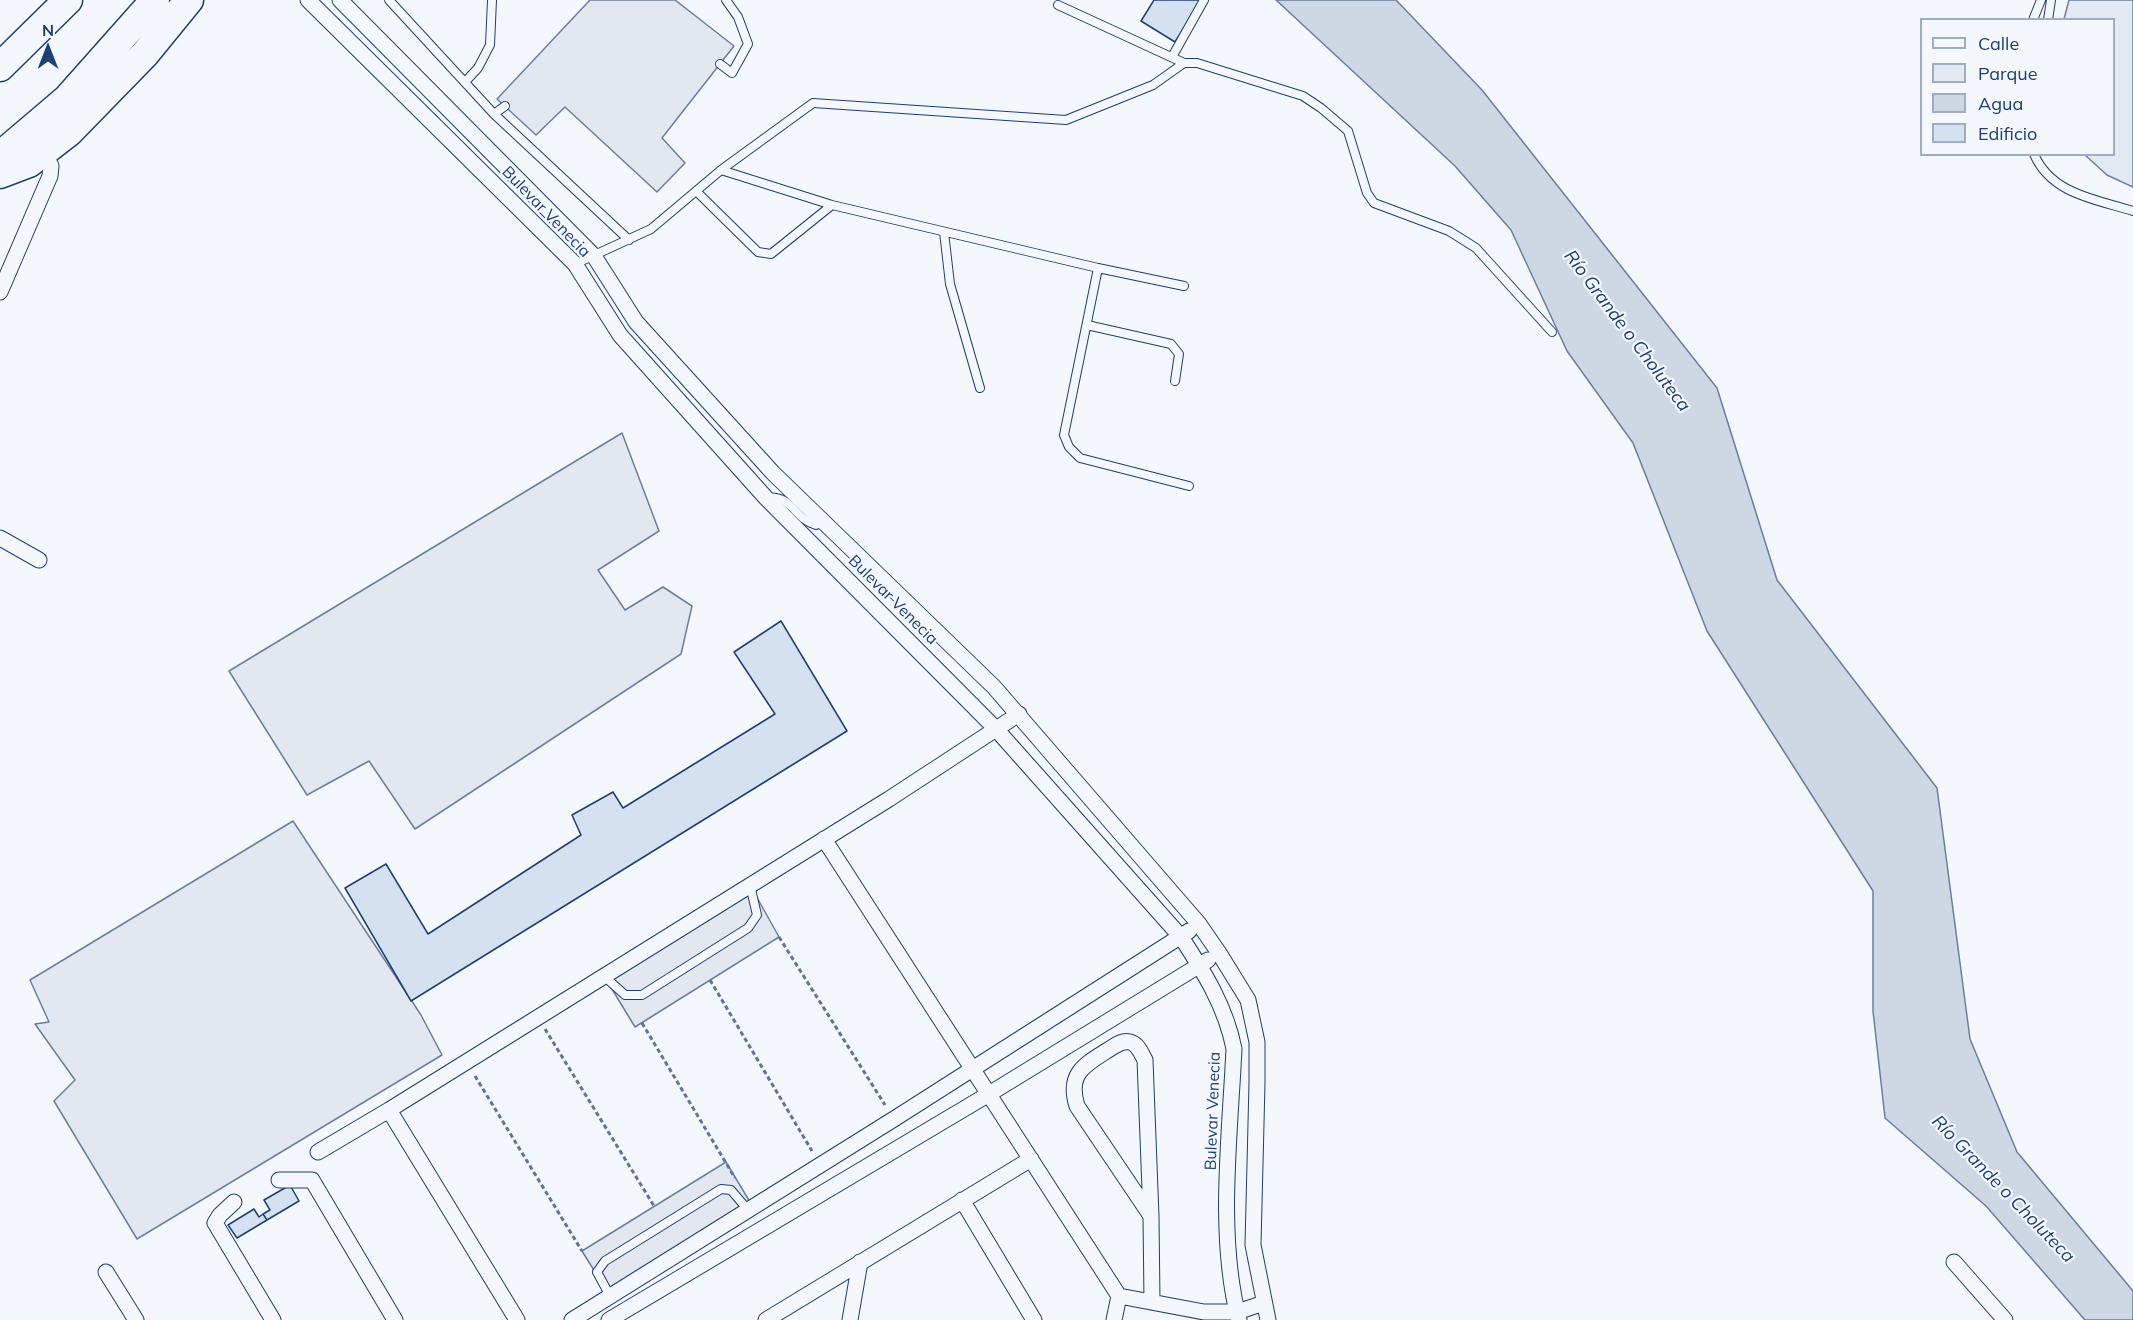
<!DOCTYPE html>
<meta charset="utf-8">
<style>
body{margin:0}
#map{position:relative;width:2133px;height:1320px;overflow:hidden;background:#f4f7fb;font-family:Mulish,sans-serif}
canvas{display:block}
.legend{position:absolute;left:1920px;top:18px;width:195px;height:138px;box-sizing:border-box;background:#f4f7fb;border:2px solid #9eadc5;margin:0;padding:8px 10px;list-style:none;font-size:18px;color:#1d3f73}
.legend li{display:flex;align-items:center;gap:12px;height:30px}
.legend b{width:30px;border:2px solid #9eadc5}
.north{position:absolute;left:18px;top:18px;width:60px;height:60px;-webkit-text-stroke:4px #f4f7fb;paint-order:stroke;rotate:0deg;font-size:16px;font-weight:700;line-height:24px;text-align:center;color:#1d3f73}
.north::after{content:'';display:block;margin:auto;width:21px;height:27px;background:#1d3f73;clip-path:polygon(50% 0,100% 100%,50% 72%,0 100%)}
</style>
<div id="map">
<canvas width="2133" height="1320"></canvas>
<ul class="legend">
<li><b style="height:8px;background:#f4f7fb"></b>Calle</li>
<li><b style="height:16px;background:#e3e9f0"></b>Parque</li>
<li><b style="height:16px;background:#cfd7e4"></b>Agua</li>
<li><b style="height:16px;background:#d5e0f0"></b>Edificio</li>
</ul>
<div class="north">N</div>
</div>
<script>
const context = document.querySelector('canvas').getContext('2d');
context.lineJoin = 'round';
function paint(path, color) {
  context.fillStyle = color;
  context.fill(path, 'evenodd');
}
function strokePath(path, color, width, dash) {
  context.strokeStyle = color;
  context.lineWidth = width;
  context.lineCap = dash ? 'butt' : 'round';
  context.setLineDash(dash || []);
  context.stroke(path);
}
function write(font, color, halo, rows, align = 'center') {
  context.font = font + ' Mulish,sans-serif';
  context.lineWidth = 4.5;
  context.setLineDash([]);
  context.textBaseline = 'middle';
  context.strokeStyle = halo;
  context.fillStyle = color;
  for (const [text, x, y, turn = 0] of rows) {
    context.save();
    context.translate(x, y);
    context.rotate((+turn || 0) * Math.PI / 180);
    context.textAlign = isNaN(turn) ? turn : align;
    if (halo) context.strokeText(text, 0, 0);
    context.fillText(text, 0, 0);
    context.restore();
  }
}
const green = new Path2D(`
 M2069,0H2133V187L2107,175L2085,155L2114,154V20L2064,19Z`);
const parking = new Path2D(`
 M590,0H675L734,46L662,138L685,163L657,192L565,107L536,135L497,99Z
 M622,433L659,531L598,570L625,610L663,587L692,606L681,654L415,829L369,761L307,795L229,671Z
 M293,821L421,1015L442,1055L137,1239L54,1101L75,1080L35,1024L49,1022L30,980Z
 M750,885L779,937L635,1027L604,976Z
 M726,1162L753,1207L610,1296L582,1251Z`);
const water = new Path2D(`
 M1276,0H1396L1482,90L1717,388L1777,580L1937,788L1970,1039L2017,1152L2133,1291V1320H2085L1986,1206L1885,1118L1873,1011V891L1707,631L1633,443L1567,351L1511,230L1455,166Z`);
const building = new Path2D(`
 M1154,0H1201L1175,42L1141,21Z
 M781,621L847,731L411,1001L345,888L386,864L428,934L581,835L572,815L613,792L623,808L775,714L734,652Z
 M290,1185L299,1201L267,1220L263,1214L270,1210L264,1200Z
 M254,1209L259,1217L263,1214L267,1220L237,1238L228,1225Z`);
const path = new Path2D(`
 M779,937L885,1105
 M710,980L812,1151
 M642,1023L735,1178
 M545,1029L654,1206
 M475,1076L582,1251`);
const lane = new Path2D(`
 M389,0L494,114L629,240
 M1058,5L1184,63
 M2033,20L2041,0
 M2048,20L2051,0
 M1172,57L1204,0
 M720,64L732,73L748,44L738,17L726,0
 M465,82L478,68L490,45L492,0
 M494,114L505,106
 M2034,154C2051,194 2095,199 2133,211
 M721,170L832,205L1098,268L1184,286
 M696,191L758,252L771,254L832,205
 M944,232L950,284L980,388
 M575,264L651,229L721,170L813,103L1066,120L1153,85L1184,63H1197L1303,96L1321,108L1348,131L1367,193L1374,203L1449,231L1476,248L1552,332
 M1098,268L1064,435L1069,447L1080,458L1189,486
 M1087,325L1171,344L1179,354L1175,381
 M766,498C792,494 794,519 816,525L822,522
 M604,976L625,995H642L748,928L757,915L750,885
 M610,1296L597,1272L605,1261L721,1189L731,1190L748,1210`);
const street = new Path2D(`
 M308,0L575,264L620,335L766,498L996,729L1181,937C1204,972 1226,1007 1234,1049C1230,1135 1217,1236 1239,1320
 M340,0L594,256L636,322L773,473L994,687L1199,924L1219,953L1248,1000L1257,1042V1083L1253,1245L1268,1320
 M0,292L50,176L51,166L44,151
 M0,538L39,560
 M824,839L1119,1296L1114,1320
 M389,1110L517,1320
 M318,1152L389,1110L889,799L1019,714
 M279,1180H312L395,1320
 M962,1200L1034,1320
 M234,1202L220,1215L215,1223L273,1320
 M1151,1216L1077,1106C1067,1074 1084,1065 1108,1050C1115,1046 1121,1040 1130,1042C1138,1044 1141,1053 1145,1060L1151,1216L1152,1302
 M1954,1262L2005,1320
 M106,1272L136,1320
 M1119,1296L1204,1312H1237L1264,1303
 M572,1320L894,1119L1189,931
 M609,1320L989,1094L1208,960
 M766,1320L1031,1159
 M850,1320L860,1262`);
const highway = new Path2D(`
 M0,67L68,0
 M0,156L67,99L155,0
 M0,174L29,163L69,132L145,54L189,0`);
const streetNames = [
 ["Bulevar Venecia",546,212,46],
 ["Bulevar Venecia",893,600,45],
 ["Bulevar Venecia",1213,1111,-88]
];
const waterNames = [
 ["Río Grande o Choluteca",1627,331,53],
 ["Río Grande o Choluteca",2003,1189,46]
];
paint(green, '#e3e9f0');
strokePath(green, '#687fa3', 1.5);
paint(parking, '#e3e8f0');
strokePath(parking, '#687fa3', 1.5);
paint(water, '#cfd7e4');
strokePath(water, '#687fa3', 1.5);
paint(building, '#d5e0f0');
strokePath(building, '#1d3f73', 1.5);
strokePath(lane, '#1d3f73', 10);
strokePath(street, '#1d3f73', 17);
strokePath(highway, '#1d3f73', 31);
strokePath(path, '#5e769c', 3, [4.5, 3]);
strokePath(lane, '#f4f7fb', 8);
strokePath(street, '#f4f7fb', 15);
strokePath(highway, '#f4f7fb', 28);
write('16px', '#1d3f73', '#f4f7fb', streetNames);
write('italic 18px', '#1d3f73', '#f4f7fb', waterNames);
</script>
